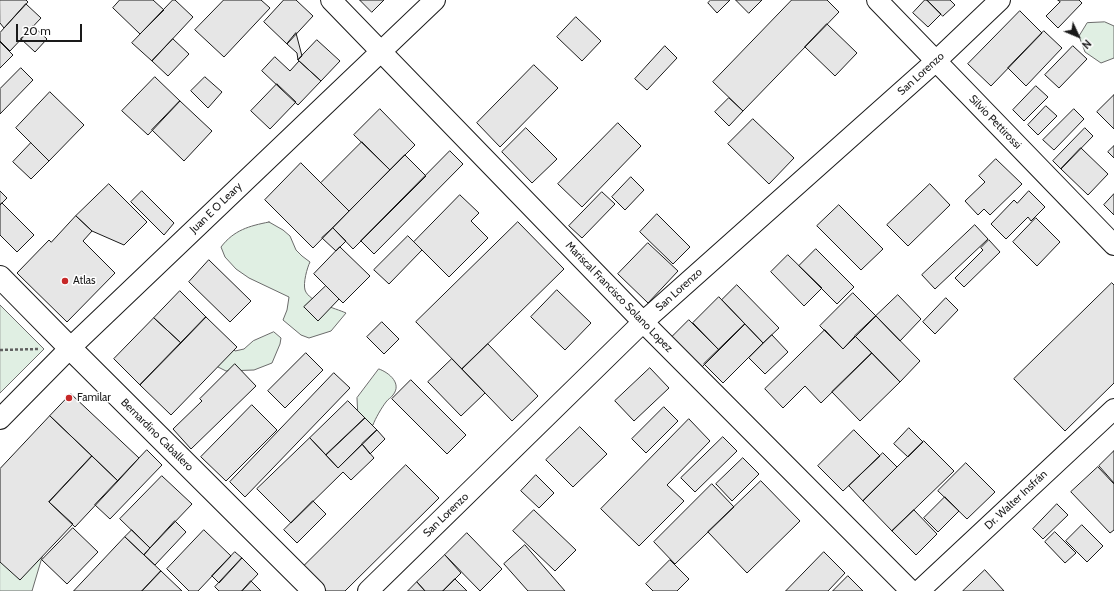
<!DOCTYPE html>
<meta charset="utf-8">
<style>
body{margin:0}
#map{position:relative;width:1114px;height:591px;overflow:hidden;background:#fff;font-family:Cabin,sans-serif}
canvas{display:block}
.north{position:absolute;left:1058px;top:16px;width:40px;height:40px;-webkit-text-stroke:3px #fff;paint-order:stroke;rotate:134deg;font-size:11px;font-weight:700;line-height:16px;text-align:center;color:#1a1a1a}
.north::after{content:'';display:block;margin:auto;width:14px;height:18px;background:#1a1a1a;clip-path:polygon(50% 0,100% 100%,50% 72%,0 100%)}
.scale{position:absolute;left:16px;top:24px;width:66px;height:18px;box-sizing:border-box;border:2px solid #1a1a1a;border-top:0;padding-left:5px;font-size:12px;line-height:14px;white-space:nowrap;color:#1a1a1a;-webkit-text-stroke:3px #fff;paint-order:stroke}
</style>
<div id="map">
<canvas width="1114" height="591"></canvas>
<div class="north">N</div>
<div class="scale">20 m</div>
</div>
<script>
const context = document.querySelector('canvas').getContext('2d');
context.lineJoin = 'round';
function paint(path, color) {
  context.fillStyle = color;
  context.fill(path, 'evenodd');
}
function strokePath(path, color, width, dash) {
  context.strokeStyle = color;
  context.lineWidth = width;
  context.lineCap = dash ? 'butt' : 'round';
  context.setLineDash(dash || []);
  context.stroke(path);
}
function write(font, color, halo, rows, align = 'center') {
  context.font = font + ' Cabin,sans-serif';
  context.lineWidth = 3;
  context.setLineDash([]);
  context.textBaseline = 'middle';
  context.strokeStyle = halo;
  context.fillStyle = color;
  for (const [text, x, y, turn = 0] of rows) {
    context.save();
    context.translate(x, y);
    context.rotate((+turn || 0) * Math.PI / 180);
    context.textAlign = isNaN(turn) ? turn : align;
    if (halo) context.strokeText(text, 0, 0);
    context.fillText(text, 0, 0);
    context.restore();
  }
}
const green = new Path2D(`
 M1105,22L1114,26V58L1101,63L1085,52L1079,36L1087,23Z
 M269,222L283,230L290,236L296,250L302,256L310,262C307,268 303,283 305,290C309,302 335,308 346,313L331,331L309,338L301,335L283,320L287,310L289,297L249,278L236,269L225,257L221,247C234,230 249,226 269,222Z
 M0,305L44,349L0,393Z
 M274,332L281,338L280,344L272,363L254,370L226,371L216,366L223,339L235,351L244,349L253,341Z
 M379,369C390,373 402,384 393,395C391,398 388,399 386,402C382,407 375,419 373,425L370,426L358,419L357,398Z
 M0,551L43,554L32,591H0Z`);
const building = new Path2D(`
 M0,0H26L28,2L4,28L0,23Z
 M120,0H153L164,10L140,34L113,8Z
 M173,0H175L193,17L152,61L132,43Z
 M224,0H261L270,8L224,57L195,30Z
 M284,0H296L313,16L287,44L264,22Z
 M360,0H384L372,12Z
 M711,0H730L717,13L708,3Z
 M736,0H762L749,13Z
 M792,0H827L839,12L743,111L713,82Z
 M925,0H927L941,14L928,27L913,13Z
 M927,0H950L955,5L943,16Z
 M1058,0H1079L1082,3L1058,28L1046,16L1060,2Z
 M26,4L41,18L10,51L0,41V33Z
 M1020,11L1042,33L991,86L968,64Z
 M576,17L601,41L582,61L557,37Z
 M827,24L857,53L835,76L805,47Z
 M33,26L47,39L35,52L21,39Z
 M1044,31L1062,48L1026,86L1008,68Z
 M296,33L302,56L298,60L297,53L287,44Z
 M173,39L189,54L168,76L152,61Z
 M317,40L340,61L321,81L298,60Z
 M0,42L13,55L0,68Z
 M665,46L677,58L647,90L635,79Z
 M1073,46L1087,59L1059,88L1045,75Z
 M275,57L290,71L299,61L321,81L298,105L262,71Z
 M534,65L558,88L500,147L477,123Z
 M21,68L33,80L0,114V89Z
 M155,77L180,101L148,135L122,111Z
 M205,77L222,92L208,108L191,91Z
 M277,84L296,102L270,129L251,111Z
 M1036,86L1048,97L1024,121L1013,110Z
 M50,92L84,125L49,161L16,128Z
 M1114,95V129L1097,112Z
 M729,98L743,111L729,126L715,112Z
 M180,101L212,131L184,161L152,130Z
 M1046,106L1057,116L1038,135L1028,125Z
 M380,109L415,145L390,170L354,135Z
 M1074,109L1084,119L1054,150L1043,140Z
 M753,119L794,158L769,184L728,144Z
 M618,123L641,146L582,207L558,184Z
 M526,128L557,159L532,183L502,152Z
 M1085,128L1093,136L1061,169L1053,161Z
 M362,142L390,170L349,211L321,183Z
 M31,143L49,161L31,179L13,162Z
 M1114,146V158L1108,152Z
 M1081,148L1108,174L1088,195L1061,169Z
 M450,151L463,164L374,254L361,241Z
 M405,155L426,176L353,249L333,228Z
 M996,159L1022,184L990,215L984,209L978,215L965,201L985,182L979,176Z
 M301,163L349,211L313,248L265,200Z
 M631,177L644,190L625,210L612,197Z
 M109,184L147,222L124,245L92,231L76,216Z
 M930,184L950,205L908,246L887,225Z
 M0,191L7,198L0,205Z
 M142,191L174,223L164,235L131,202Z
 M1029,191L1045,207L1031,221L1028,217L1006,239L991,224L1014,200L1017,203Z
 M602,192L615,204L582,238L569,226Z
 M1114,194V215L1104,205Z
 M460,195L479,213L471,221L488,238L449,277L414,242Z
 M2,203L34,235L17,252L0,235V205Z
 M839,205L883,249L861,270L817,226Z
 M657,214L690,247L673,264L640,232Z
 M76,216L92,231L83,241L115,273L67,322L17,273L49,240L51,242Z
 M1036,218L1060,242L1037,266L1013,242Z
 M518,222L564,269L462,369L416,322Z
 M975,225L988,239L935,289L922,275Z
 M333,228L346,241L336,251L322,238Z
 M408,236L422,250L389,284L374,270Z
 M989,240L1000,252L964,287L955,278L983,250L981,248Z
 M648,243L678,271L648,303L618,274Z
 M340,247L370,276L343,303L314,274Z
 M816,249L854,287L837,304L799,266Z
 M788,255L822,288L804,306L771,272Z
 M209,260L251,301L230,322L189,282Z
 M1112,283L1114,285V383L1065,431L1014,379Z
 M737,285L779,328L763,343L722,300Z
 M326,286L339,299L318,321L304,307Z
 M557,290L591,323L565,350L531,317Z
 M180,291L206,317L181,343L154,318Z
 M853,293L876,316L843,349L820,326Z
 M898,295L921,319L900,341L876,316Z
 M719,297L745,324L719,350L693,323Z
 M946,298L958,310L935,334L923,322Z
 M876,316L920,361L900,382L855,336Z
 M206,317L237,347L171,415L140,385Z
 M154,318L181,343L140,385L114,359Z
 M689,320L719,350L700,369L670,339Z
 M382,322L399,339L384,354L367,337Z
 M745,324L763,343L723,383L704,364Z
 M825,330L843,349L855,336L872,353L821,403L805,386L783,408L765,389Z
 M772,335L788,352L765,374L749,358Z
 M488,344L538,396L512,421L462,369Z
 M306,353L323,370L285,408L268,391Z
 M872,353L900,382L860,421L832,392Z
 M452,359L485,393L461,416L428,382Z
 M235,364L256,386L191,449L173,429L202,401L200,399Z
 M650,368L669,388L634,421L615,401Z
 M334,373L350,388L245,497L230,482Z
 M411,380L466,435L447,454L392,399Z
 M71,394L139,458L118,481L50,416Z
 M348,401L365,418L326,455L310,438Z
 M252,405L277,430L226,481L201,457Z
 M664,407L678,421L646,453L632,439Z
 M50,416L92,456L49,502L73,524L20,580L0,562V469Z
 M365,418L377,430L338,468L326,455Z
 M689,419L710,441L667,485L684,501L639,546L601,509Z
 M580,427L607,454L573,487L546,460Z
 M909,428L923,442L908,457L894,444Z
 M377,430L385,439L370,454L362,444Z
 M854,430L880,456L843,491L818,466Z
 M723,437L737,451L695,492L681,478Z
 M310,438L338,468L362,444L374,458L351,480L343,472L291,523L257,489Z
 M924,441L954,471L892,531L863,501Z
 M147,450L162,465L110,519L95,505Z
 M1114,451V483L1099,466Z
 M883,453L897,467L863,501L849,486Z
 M92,456L118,481L75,527L49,502Z
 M743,458L759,474L732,501L716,484Z
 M966,463L995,492L967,519L938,491Z
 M406,465L439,498L345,591H326L303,567Z
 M1098,467L1114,484V530L1110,533L1071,492Z
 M536,475L554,493L539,508L521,491Z
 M162,476L192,504L150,548L120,519Z
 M761,481L800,521L747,573L708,532Z
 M712,484L734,507L675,564L654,542Z
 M945,497L959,511L938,532L924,518Z
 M313,501L326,514L297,543L284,530Z
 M1057,504L1068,515L1043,539L1033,529Z
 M534,510L576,550L555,571L513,531Z
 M914,510L937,534L916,555L892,531Z
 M175,521L186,532L155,565L144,555Z
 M1082,525L1103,546L1087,562L1066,541Z
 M73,528L98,552L67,584L42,560Z
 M132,530L150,548L144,555L125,537Z
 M204,530L231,556L198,591H189L167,569Z
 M1055,532L1076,553L1065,563L1045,542Z
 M467,533L502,569L480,591L445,555Z
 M125,537L161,571L142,591H74Z
 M525,545L565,591H528L504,564Z
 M235,552L242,558L219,583L212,576Z
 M824,552L845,573L828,591H786Z
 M445,555L461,573L443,591H425L417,582Z
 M242,558L258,574L242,591H219L215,587Z
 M670,560L689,579L677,591H653L646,584Z
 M985,570L1004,591H963Z
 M161,571L182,591H142Z
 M848,576L863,591H833Z
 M455,579L467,591H443Z
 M251,581L261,591H242Z
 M417,582L425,591H408Z`);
const path = new Path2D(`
 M0,350L39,349`);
const street = new Path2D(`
 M331,0L643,322L911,591
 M877,0L1114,245
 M0,419L70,348L435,0
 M368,591L643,322L936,61L1000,0
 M919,591L1114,409`);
const highway = new Path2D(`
 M0,277L70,348L314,591`);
const markers = [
 [65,281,4,"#c62828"],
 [69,398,4,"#c62828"]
];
const streetNames = [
 ["San Lorenzo",921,74,-42],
 ["Silvio Pettirossi",995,122,46],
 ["Juan E O Leary",216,208,-44],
 ["San Lorenzo",679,290,-42],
 ["Mariscal Francisco Solano Lopez",619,297,46],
 ["Bernardino Caballero",157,435,45],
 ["Dr. Walter Insfrán",1016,500,-43],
 ["San Lorenzo",446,515,-44]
];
const poiNames = [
 ["Atlas",73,281],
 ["Familar",77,398]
];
paint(green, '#e0efe3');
strokePath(green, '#6a6a6a', 1);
paint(building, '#e6e6e6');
strokePath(building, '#1a1a1a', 1);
strokePath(street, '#1a1a1a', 22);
strokePath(highway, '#1a1a1a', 24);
strokePath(path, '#5f5f5f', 2.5, [3, 2]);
strokePath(street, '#fff', 20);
strokePath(highway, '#fff', 22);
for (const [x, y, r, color] of markers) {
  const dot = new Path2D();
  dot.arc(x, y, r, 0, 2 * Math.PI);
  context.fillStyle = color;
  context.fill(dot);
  strokePath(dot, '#fff', 1.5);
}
write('11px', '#1a1a1a', '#fff', streetNames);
write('11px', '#1a1a1a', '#fff', poiNames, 'left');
</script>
